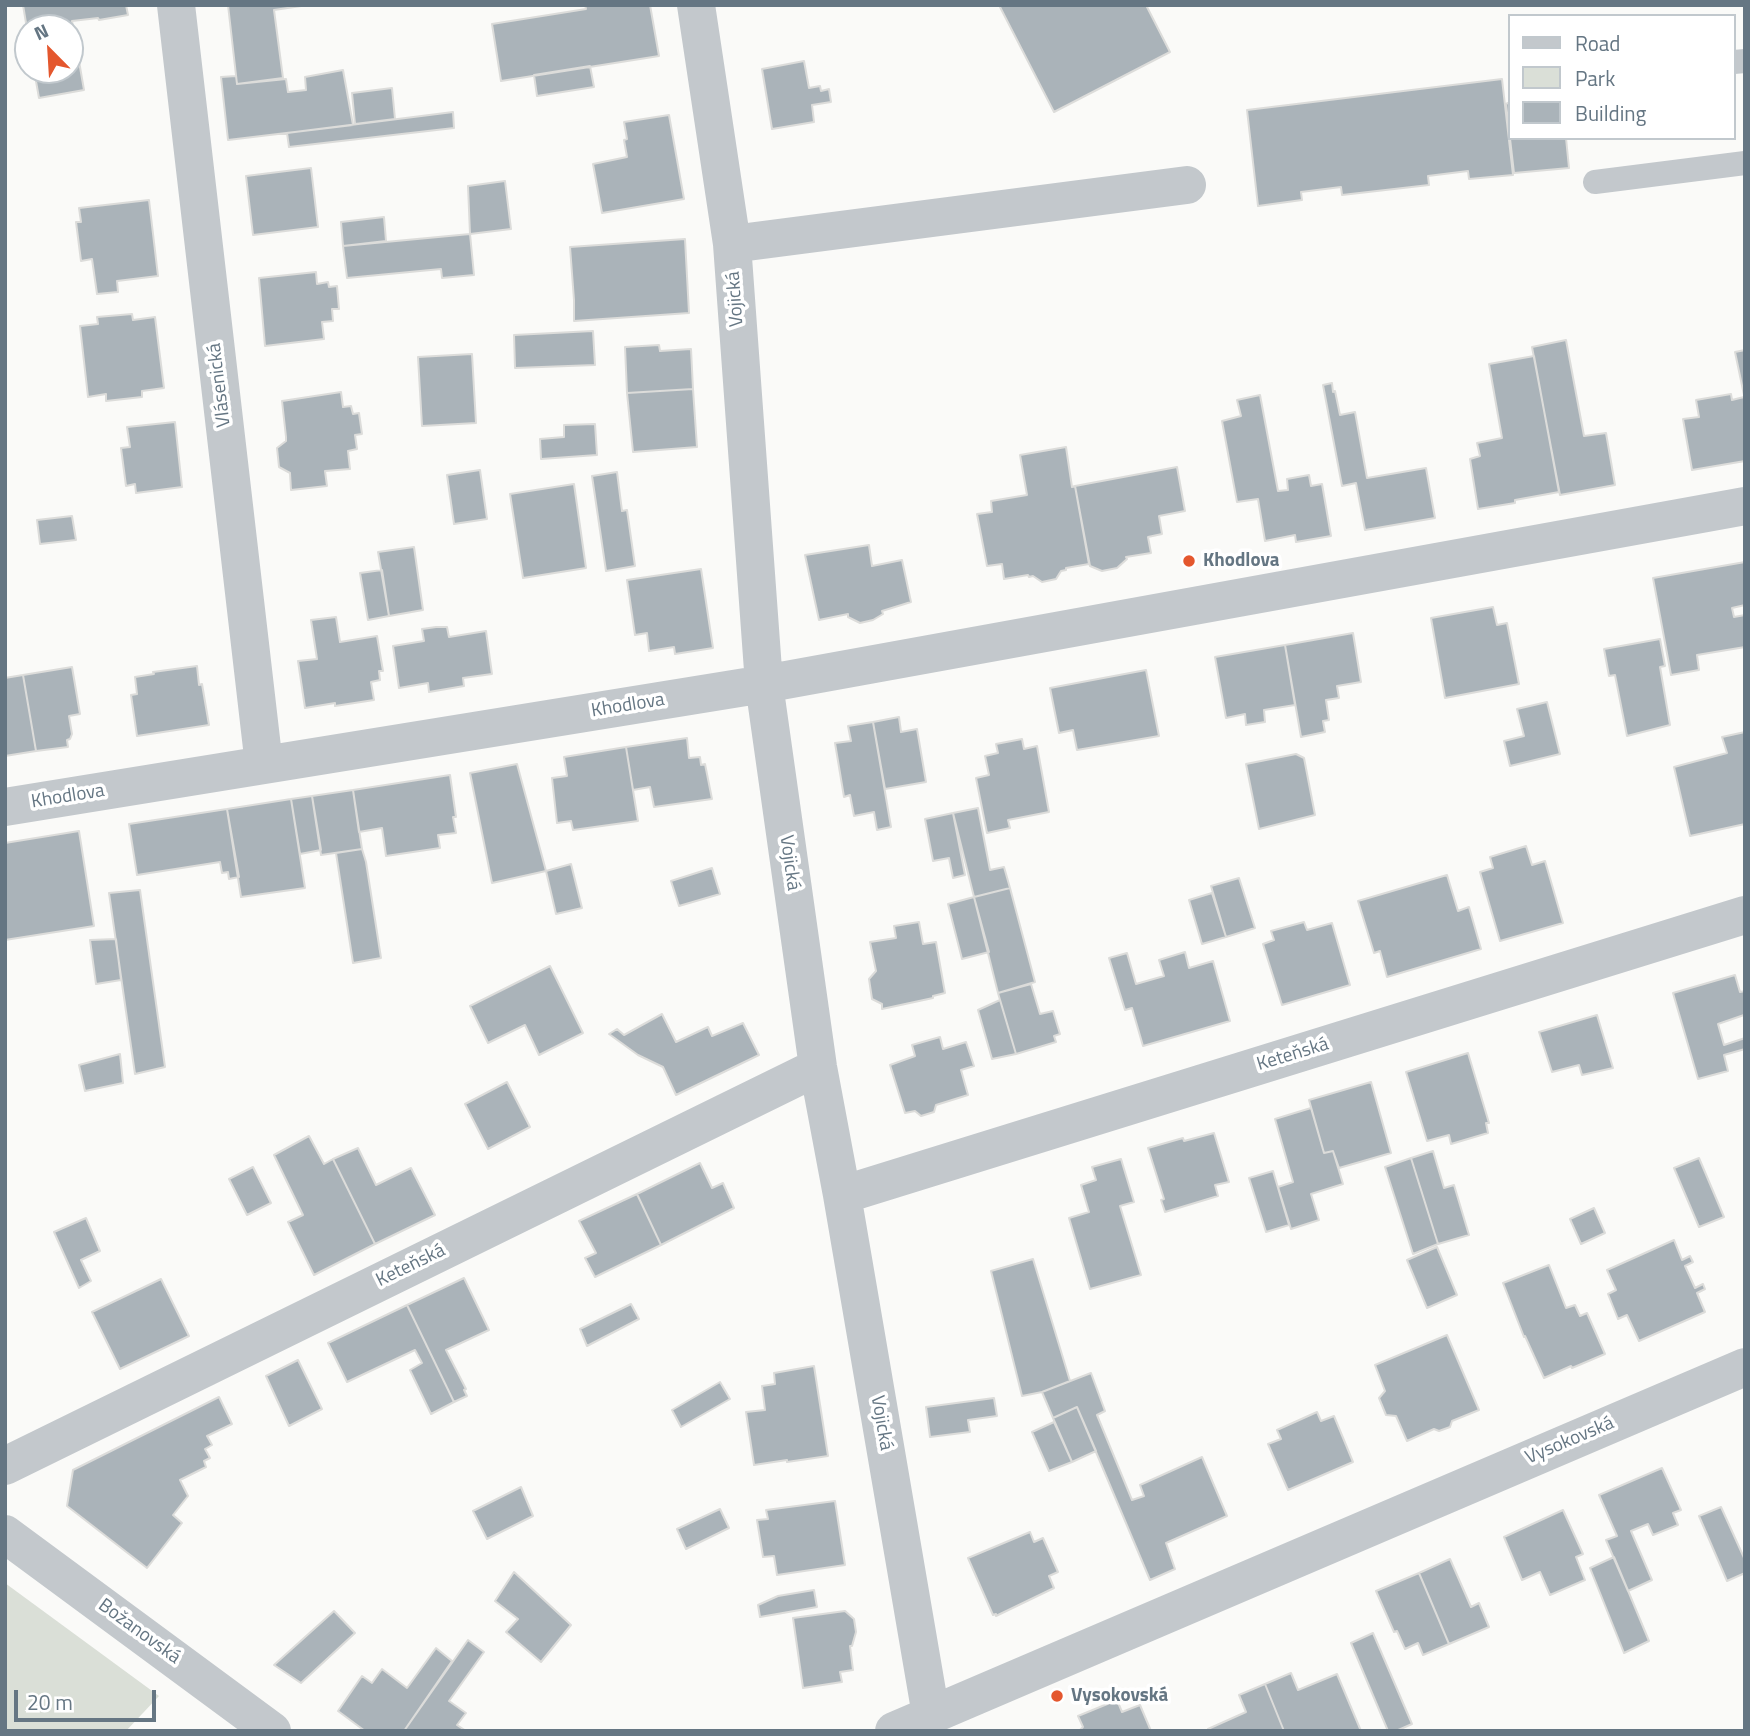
<!DOCTYPE html>
<meta charset="utf-8">
<style>
body{margin:0}
#map{position:relative;width:1750px;height:1736px;overflow:hidden;background:#fafaf8;font-family:"Titillium Web",sans-serif}
canvas{display:block}
.frame{position:absolute;inset:0;border:7px solid #657683;pointer-events:none}
.legend{position:absolute;left:1508px;top:14px;width:228px;height:126px;box-sizing:border-box;background:#fff;border:2px solid #c1c8cd;margin:0;padding:9px 12px;list-style:none;font-size:21px;color:#657683}
.legend li{display:flex;align-items:center;gap:14px;height:35px}
.legend b{width:35px;border:2px solid #c1c8cd}
.north{position:absolute;left:14px;top:14px;width:70px;height:70px;box-sizing:border-box;background:#fff;border:2px solid #c1c8cd;border-radius:50%;rotate:336deg;font-size:19px;font-weight:700;line-height:28px;text-align:center;color:#657683}
.north::after{content:'';display:block;margin:auto;width:24px;height:32px;background:#e4572e;clip-path:polygon(50% 0,100% 100%,50% 72%,0 100%)}
.scale{position:absolute;left:14px;top:1690px;width:142px;height:32px;box-sizing:border-box;border:4px solid #657683;border-top:0;padding-left:9px;font-size:21px;line-height:24px;white-space:nowrap;color:#657683;-webkit-text-stroke:5px #fff;paint-order:stroke}
</style>
<div id="map">
<canvas width="1750" height="1736"></canvas>
<div class="frame"></div>
<ul class="legend">
<li><b style="height:9px;background:#c3c8cc"></b>Road</li>
<li><b style="height:19px;background:#dadfd7"></b>Park</li>
<li><b style="height:19px;background:#aab3b9"></b>Building</li>
</ul>
<div class="north">N</div>
<div class="scale">20 m</div>
</div>
<script>
const context = document.querySelector('canvas').getContext('2d');
context.lineJoin = 'round';
function paint(path, color) {
  context.fillStyle = color;
  context.fill(path, 'evenodd');
}
function strokePath(path, color, width, dash) {
  context.strokeStyle = color;
  context.lineWidth = width;
  context.lineCap = dash ? 'butt' : 'round';
  context.setLineDash(dash || []);
  context.stroke(path);
}
function write(font, color, halo, rows, align = 'center') {
  context.font = font + ' "Titillium Web",sans-serif';
  context.lineWidth = 7;
  context.setLineDash([]);
  context.textBaseline = 'middle';
  context.strokeStyle = halo;
  context.fillStyle = color;
  for (const [text, x, y, turn = 0] of rows) {
    context.save();
    context.translate(x, y);
    context.rotate((+turn || 0) * Math.PI / 180);
    context.textAlign = isNaN(turn) ? turn : align;
    if (halo) context.strokeText(text, 0, 0);
    context.fillText(text, 0, 0);
    context.restore();
  }
}
const green = new Path2D(`
 M5,1583L159,1696L126,1731H5Z`);
const building = new Path2D(`
 M23,5H126L128,15L99,20L98,18L72,21L84,90L39,98L34,70H70V28H28V35Z
 M228,5H308L274,10L283,78L237,84Z
 M585,5H650L659,56L501,81L492,24L586,9Z
 M999,5H1146L1170,52L1054,112Z
 M804,61L809,88L820,86L821,91L829,89L831,102L812,105L814,122L772,129L762,69Z
 M590,66L594,87L537,96L534,75Z
 M343,70L353,125L228,140L221,77L236,76L237,84L286,79L288,92L306,90L305,77Z
 M1502,79L1513,175L1469,179L1468,171L1428,176L1429,185L1342,195L1341,187L1301,192L1302,200L1258,206L1247,110Z
 M392,88L395,119L355,124L352,93Z
 M1510,102V138H1566L1569,168L1514,173L1506,104Z
 M453,112L454,128L289,147L287,133Z
 M669,115L684,199L602,213L593,164L627,157L624,140L627,139L624,122Z
 M311,168L318,227L253,235L246,176Z
 M505,181L511,229L470,234L468,186Z
 M149,200L158,276L117,281L118,292L97,294L92,259L81,261L76,222H81L79,208Z
 M384,217L386,241L343,246L341,222Z
 M470,234L474,275L442,278L441,269L347,278L343,246Z
 M685,239L689,313L574,321V300L570,247Z
 M316,272L317,284L328,282L329,287L337,286L339,309H332L333,321L322,322L324,339L265,346L259,278Z
 M132,314L133,320L155,317L164,388L142,391V397L106,401V394L88,397L80,326L98,324L97,317Z
 M593,331L595,365L515,368L514,335Z
 M1566,340L1584,436L1606,433L1615,485L1560,495L1532,347Z
 M659,345L660,351L691,349L693,389L627,393L625,347Z
 M1745,350V400L1735,352Z
 M472,354L476,423L422,426L418,357Z
 M1534,356L1559,492L1515,500V503L1478,509L1470,459L1480,456L1477,443L1502,438L1489,364Z
 M1332,383L1333,392L1335,391L1340,415L1355,412L1367,478L1426,468L1435,518L1365,530L1356,483L1342,486L1323,385Z
 M693,389L697,447L633,452L627,393Z
 M341,392L343,407L351,406L353,414L359,413L362,434L355,435L357,449L348,451L350,469L325,471L327,486L291,490L290,473L279,467L277,448L286,441V437L282,401Z
 M1731,394L1732,400L1744,397L1745,461L1692,470L1683,419L1699,417L1696,400Z
 M1260,395L1278,491L1288,490L1287,479L1309,475L1311,486L1322,484L1331,536L1296,542L1295,535L1265,541L1258,499L1237,502L1222,421L1241,416L1237,400Z
 M175,422L182,487L136,493L135,484L126,486L121,448L130,447L127,427Z
 M595,424L597,455L541,459L540,439L564,437V425Z
 M1066,447L1072,487L1075,486L1089,564L1066,568V570L1061,571L1056,579L1042,582L1033,576L1029,577L1028,575L1004,579L1002,564L987,566L977,514L992,512L991,501L1027,495L1020,455Z
 M1177,467L1185,511L1159,516L1162,534L1148,537L1151,553L1126,557L1127,559L1117,568L1102,571L1090,566L1075,486Z
 M480,470L487,519L454,524L447,475Z
 M617,472L622,511L627,510L635,566L606,571L592,476Z
 M574,484L586,568L523,578L510,494Z
 M72,516L76,540L40,544L37,520Z
 M869,545L872,566L902,560L911,602L882,611L883,614L873,620L860,623L848,617V614L819,620L805,555Z
 M414,547L423,610L389,616L378,552Z
 M1745,562V605L1732,608L1734,617L1745,615V647L1697,655L1699,670L1671,675L1653,578Z
 M701,569L713,648L675,654L674,647L649,651L647,633L635,635L627,580Z
 M382,570L389,616L368,620L360,573Z
 M1493,607L1497,625L1507,623L1519,684L1445,698L1431,618Z
 M336,617L340,642L377,636L383,671H379L380,680L371,682L374,700L335,706V703L305,708L298,661L317,659L311,620Z
 M436,627H447L449,637L486,631L492,674L463,678L464,686L429,692L428,683L399,688L393,646L424,641L422,629Z
 M1353,633L1361,682L1337,686L1339,698L1326,700L1329,720L1323,721L1325,732L1301,737L1285,645Z
 M1660,639L1665,666L1660,667L1670,725L1627,736L1615,675L1609,676L1604,649Z
 M1285,645L1295,705L1264,710L1265,722L1246,725L1245,714L1226,718L1215,657Z
 M197,666L199,685L202,684L209,725L137,736L131,695L137,694L135,677L154,674L153,672Z
 M72,667L80,714L69,716L72,734L70,739L67,740L68,747L36,751L23,675Z
 M1146,670L1159,736L1077,750L1073,730L1059,733L1050,688Z
 M23,675L36,751L5,756V678Z
 M1547,702L1560,754L1510,766L1504,741L1524,736L1517,709Z
 M899,717L901,732L917,729L926,782L885,789L873,722Z
 M873,722L891,827L877,830L874,812L854,816L850,795L844,797L835,743L851,741L848,726Z
 M1745,732V824L1690,836L1674,767L1727,753L1722,737Z
 M687,738L689,758L700,757L701,765L705,764L712,799L654,807L650,787L633,790L626,747Z
 M1022,739L1024,749L1037,746L1049,812L1008,820L1010,828L987,833L976,778L989,775L985,756L998,753L996,744Z
 M626,747L638,821L573,830L571,821L557,823L552,778L567,776L564,757Z
 M1296,754L1304,758L1315,815L1259,829L1246,764Z
 M517,764L546,871L492,883L470,773Z
 M450,775L456,817H453L456,833L438,835L440,848L386,856L382,828L359,832L353,790Z
 M353,790L362,849L321,855L312,796Z
 M312,796L321,850L300,854L291,799Z
 M291,799L305,888L241,897L227,809Z
 M978,808L990,870L1004,867L1010,888L974,897L953,813Z
 M227,809L239,877L229,879L228,872L222,873L220,862L137,875L129,824Z
 M953,813L965,875L953,878L949,858L933,861L925,819Z
 M79,831L94,926L5,940V843Z
 M1526,846L1532,865L1545,861L1563,923L1500,941L1480,872L1493,868L1490,857Z
 M362,849L366,862L381,958L353,963L336,853Z
 M571,864L582,908L556,914L546,871Z
 M712,868L720,894L679,906L671,881Z
 M1447,875L1458,911L1469,907L1481,949L1387,977L1380,951L1374,953L1358,901Z
 M1239,878L1255,928L1226,937L1211,886Z
 M1010,888L1035,982L998,993L974,897Z
 M140,890L165,1067L135,1074L109,893Z
 M1212,893L1226,937L1202,944L1189,900Z
 M974,897L989,952L962,959L948,904Z
 M919,922L923,944L936,942L945,993L933,996V998L882,1009V1004L872,999L869,979L876,971L870,942L896,938L894,926Z
 M1304,922L1307,930L1332,923L1350,985L1282,1005L1263,944L1274,940L1271,931Z
 M116,939L121,980L96,984L90,940Z
 M1185,952L1189,968L1213,961L1230,1021L1143,1046L1132,1008L1125,1010L1109,958L1127,953L1136,984L1164,976L1159,960Z
 M550,966L583,1033L539,1055L525,1025L488,1043L470,1006Z
 M1735,975L1740,992L1745,991V1017L1744,1015L1718,1024L1724,1045L1745,1038V1049L1724,1055L1728,1071L1698,1079L1673,993Z
 M1031,984L1040,1014L1053,1011L1060,1034L1054,1036L1056,1042L1016,1054L998,993Z
 M1000,1000L1016,1054L992,1059L978,1010Z
 M662,1014L676,1042L708,1027L712,1036L743,1023L759,1055L676,1095L663,1067L638,1055L609,1034L617,1029L624,1035Z
 M1597,1015L1613,1068L1582,1075L1579,1065L1552,1072L1539,1032Z
 M940,1037L943,1049L966,1042L974,1066L961,1070L968,1095L936,1105L934,1112L921,1116L915,1111L905,1113L890,1065L915,1056L912,1045Z
 M1468,1053L1489,1123H1486L1488,1133L1451,1144L1449,1135L1427,1141L1406,1072Z
 M120,1054L123,1083L85,1091L79,1065Z
 M507,1082L530,1127L488,1149L465,1104Z
 M1371,1082L1391,1153L1339,1168L1333,1151L1324,1153L1309,1100Z
 M1311,1108L1324,1153L1333,1151L1343,1184L1311,1194L1319,1220L1291,1229L1278,1187L1293,1182L1275,1119Z
 M1214,1133L1229,1182L1215,1185L1218,1196L1165,1212L1161,1200L1164,1199L1148,1148L1183,1138L1184,1141Z
 M309,1136L324,1164L333,1159L375,1244L314,1275L288,1222L303,1215L274,1155Z
 M358,1148L376,1185L411,1168L435,1215L375,1244L333,1159Z
 M1433,1151L1444,1188L1454,1185L1469,1235L1438,1244L1411,1158Z
 M1411,1158L1438,1244L1413,1254L1385,1167Z
 M1699,1158L1724,1217L1699,1227L1674,1168Z
 M1121,1159L1134,1202L1120,1206L1141,1275L1090,1289L1069,1218L1089,1212L1081,1185L1096,1180L1092,1167Z
 M700,1163L712,1188L723,1183L734,1208L661,1245L637,1194Z
 M253,1167L271,1203L247,1215L229,1179Z
 M1273,1171L1289,1225L1266,1232L1249,1178Z
 M637,1194L661,1245L595,1277L585,1258L596,1253L579,1221Z
 M1594,1208L1605,1233L1581,1244L1570,1219Z
 M86,1218L100,1251L81,1260L91,1281L79,1288L54,1232Z
 M1674,1240L1682,1260L1690,1256L1693,1262L1685,1266L1695,1288L1703,1284L1705,1289L1697,1293L1705,1312L1639,1341L1627,1315L1618,1319L1608,1294L1616,1290L1607,1270Z
 M1437,1247L1457,1295L1427,1308L1407,1260Z
 M1033,1259L1070,1381L1042,1392L1022,1396L991,1271Z
 M1549,1265L1566,1308L1575,1305L1580,1316L1587,1313L1605,1354L1572,1368L1571,1366L1544,1378L1525,1336L1524,1337L1503,1283Z
 M464,1278L489,1330L446,1350L466,1389L464,1390L467,1396L454,1402L407,1305Z
 M161,1279L189,1336L120,1369L92,1312Z
 M631,1304L639,1319L587,1346L580,1329Z
 M407,1305L454,1402L431,1414L410,1370L422,1363L415,1350L347,1382L328,1343Z
 M1447,1335L1479,1410L1452,1421L1450,1427L1439,1431L1434,1429L1407,1441L1396,1416L1386,1415L1379,1398L1385,1391L1375,1365Z
 M298,1360L322,1409L289,1426L266,1376Z
 M814,1366L828,1456L787,1462V1460L754,1465L746,1412L765,1410L762,1386L775,1384L774,1373Z
 M1091,1373L1105,1411L1097,1415L1132,1500L1144,1496L1140,1485L1202,1457L1227,1516L1166,1543L1175,1569L1150,1580L1077,1407L1053,1418L1042,1392Z
 M720,1382L730,1399L681,1427L672,1410Z
 M219,1397L232,1424L207,1436L212,1445L205,1449L210,1458L204,1461L206,1467L180,1480L188,1496L173,1515L182,1523L147,1568L67,1506L73,1470Z
 M994,1398L997,1416L968,1420L970,1432L930,1437L926,1407Z
 M1077,1407L1096,1451L1072,1462L1053,1418Z
 M1317,1412L1321,1421L1334,1416L1353,1462L1288,1490L1268,1444L1281,1439L1277,1430Z
 M1054,1422L1072,1462L1049,1471L1032,1432Z
 M1662,1468L1681,1510L1673,1513L1678,1525L1653,1535L1648,1524L1631,1531L1652,1580L1628,1591L1606,1540L1617,1536L1599,1495Z
 M521,1487L533,1516L487,1539L473,1511Z
 M835,1501L845,1565L777,1575L774,1556L763,1557L757,1520L768,1519L766,1510Z
 M1721,1507L1745,1560V1573L1727,1581L1699,1516Z
 M720,1509L729,1528L686,1549L677,1529Z
 M1563,1510L1583,1554L1576,1557L1585,1580L1550,1595L1540,1572L1522,1580L1504,1537Z
 M1030,1532L1034,1542L1043,1538L1058,1572L1049,1576L1054,1588L996,1616V1614L993,1615L968,1558Z
 M1614,1557L1649,1641L1624,1653L1590,1568Z
 M1450,1559L1471,1607L1479,1603L1489,1627L1449,1644L1419,1573Z
 M514,1572L571,1625L541,1662L506,1632L518,1619L495,1601Z
 M1419,1573L1449,1644L1423,1655L1418,1643L1405,1649L1397,1631L1394,1632L1376,1591Z
 M814,1590L817,1607L760,1617L758,1605L778,1596Z
 M334,1611L355,1633L301,1683L274,1665Z
 M845,1611L854,1619L856,1632L852,1646H850L853,1670L840,1672L842,1682L803,1688L793,1618Z
 M1373,1633L1412,1724L1396,1731H1388L1351,1643Z
 M468,1640L484,1652L449,1701L466,1713L457,1725L466,1731H404Z
 M436,1648L452,1661L404,1731H365L338,1711L362,1676L372,1683L382,1669L407,1688Z
 M1291,1673L1298,1690L1337,1674L1361,1731H1284L1265,1684Z
 M1265,1684L1284,1731H1209L1208,1729L1246,1712L1239,1695Z
 M1117,1700L1122,1712L1140,1705L1151,1731H1079L1083,1727L1078,1716Z`);
const service = new Path2D(`
 M1734,62L1745,61
 M1595,182L1745,163`);
const minor = new Path2D(`
 M176,5L264,765
 M696,5L732,244L764,684L818,1067L842,1195L931,1715
 M732,244L1187,185
 M5,807L764,684L1745,506
 M842,1195L1745,915
 M5,1466L818,1067
 M894,1731L1745,1367`);
const tertiary = new Path2D(`
 M5,1534L272,1731`);
const markers = [
 [1189,561,7,"#e4572e"],
 [1057,1696,7,"#e4572e"]
];
const streetNames = [
 ["Vojická",736,299,-94],
 ["Vlásenická",220,385,-97],
 ["Khodlova",628,706,-9],
 ["Khodlova",68,797,-9],
 ["Vojická",789,863,82],
 ["Keteňská",1293,1055,-17],
 ["Keteňská",411,1266,-26],
 ["Vojická",881,1423,80],
 ["Vysokovská",1570,1441,-23],
 ["Božanovská",139,1632,36]
];
const poiNames = [
 ["Khodlova",1203,561],
 ["Vysokovská",1071,1696]
];
paint(green, '#dadfd7');
paint(building, '#aab3b9');
strokePath(building, '#dcdcda', 2);
strokePath(service, '#c3c8cc', 24);
strokePath(minor, '#c3c8cc', 38);
strokePath(tertiary, '#c3c8cc', 38);
for (const [x, y, r, color] of markers) {
  const dot = new Path2D();
  dot.arc(x, y, r, 0, 2 * Math.PI);
  context.fillStyle = color;
  context.fill(dot);
  strokePath(dot, '#fff', 2.5);
}
write('19px', '#657683', '#fff', streetNames);
write('bold 19px', '#657683', '#fff', poiNames, 'left');
</script>
